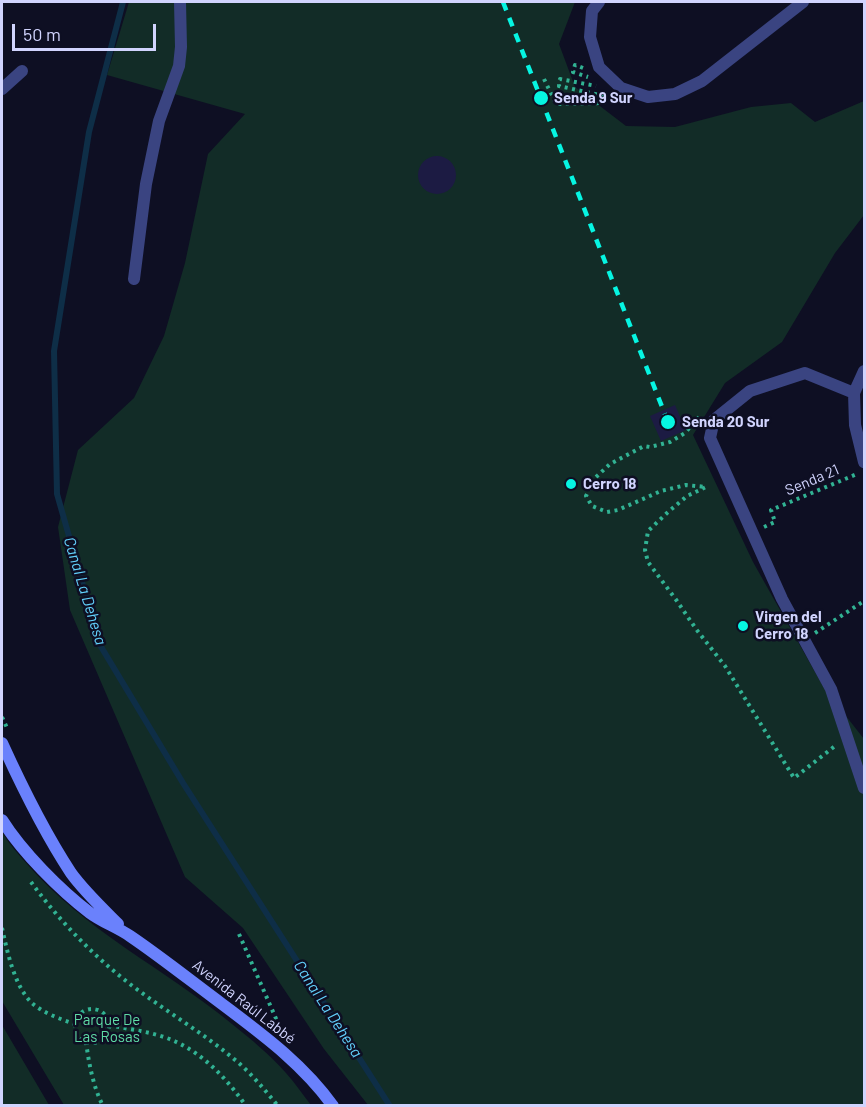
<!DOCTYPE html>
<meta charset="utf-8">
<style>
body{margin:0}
#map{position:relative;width:866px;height:1107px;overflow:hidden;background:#0e0f23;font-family:Barlow,sans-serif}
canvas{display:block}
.frame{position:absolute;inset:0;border:3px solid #d1d4fe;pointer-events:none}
.scale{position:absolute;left:12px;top:24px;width:144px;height:27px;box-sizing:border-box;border:3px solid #d1d4fe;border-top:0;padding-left:8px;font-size:18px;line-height:21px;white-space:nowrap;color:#d1d4fe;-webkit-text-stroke:4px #0e0f23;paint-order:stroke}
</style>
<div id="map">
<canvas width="866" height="1107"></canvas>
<div class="frame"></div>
<div class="scale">50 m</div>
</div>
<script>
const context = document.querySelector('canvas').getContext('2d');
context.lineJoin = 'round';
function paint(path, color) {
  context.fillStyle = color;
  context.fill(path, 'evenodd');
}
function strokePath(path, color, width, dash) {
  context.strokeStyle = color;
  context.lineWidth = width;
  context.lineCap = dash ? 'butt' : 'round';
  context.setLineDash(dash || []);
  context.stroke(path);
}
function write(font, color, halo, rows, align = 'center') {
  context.font = font + ' Barlow,sans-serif';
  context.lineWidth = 5;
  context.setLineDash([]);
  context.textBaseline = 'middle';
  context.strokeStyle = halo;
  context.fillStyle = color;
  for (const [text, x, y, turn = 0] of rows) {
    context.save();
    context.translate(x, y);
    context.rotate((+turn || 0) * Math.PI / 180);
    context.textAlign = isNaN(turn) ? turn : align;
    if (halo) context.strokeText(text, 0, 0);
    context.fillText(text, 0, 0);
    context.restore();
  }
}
const green = new Path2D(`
 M129,2H575L559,44L575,87L626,126L675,127L751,107L791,103L815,122L864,101V215L835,253L782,342L725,383L693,435L753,562L824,688L864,739V1105H368L324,1049L243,928L185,877L70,610L58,527L78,450L134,398L164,336L185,263L208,154L245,114L107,75Z
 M2,832C9,844 18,854 27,864C84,930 165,969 232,1024C251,1039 270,1055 286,1073C295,1083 303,1095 311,1105H64L2,1001Z
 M2,1025L49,1105H2Z`);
const stream = new Path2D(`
 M123,2L89,132L54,351L57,494L100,645L183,783L390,1106`);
const building = new Path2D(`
 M418 175a19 19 0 1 1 38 0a19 19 0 1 1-38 0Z
 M675,405L686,430L661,441L650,416Z`);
const path = new Path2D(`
 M583,68L575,65L573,72L588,77
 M544,79L556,104L604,103V96L559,86L560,79L596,86
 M699,417L685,433L670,442L650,447L644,446L610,464L595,478L586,496L592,506L607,512L618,510L661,491L686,485L706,487L687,496L667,513L648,531L645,550L648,562L677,601L696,629L725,666L794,778L835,746
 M764,527L775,522L771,510L857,474
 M815,633L864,601
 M2,717L8,730
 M31,882C55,915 84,946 115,972C153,1004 197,1028 234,1059C251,1073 264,1089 278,1106
 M2,928C7,950 14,986 32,1003C43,1013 60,1019 75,1024
 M239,934L281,1030
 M75 1026a17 17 0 1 1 34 0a17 17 0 1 1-34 0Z
 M109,1025C127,1029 146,1031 164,1037C199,1049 225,1076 246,1106
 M86,1042C89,1064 93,1086 103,1106`);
const street = new Path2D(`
 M599,2L592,11L590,37L599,67L621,88L648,97L675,94L702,81L803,2
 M2,89L22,71
 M134,279L146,184L159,121L179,66L181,47L180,2
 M864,371L854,393L855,425L864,462
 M854,393L805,373L750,391L714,420L710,438L782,599L831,689L864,788`);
const secondary = new Path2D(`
 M2,743C22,787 44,832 71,873C84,891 102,908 118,924
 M2,820C22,852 60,890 90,913C102,922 117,927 130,936C161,957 191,981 222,1004C263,1035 303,1064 333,1106`);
const rail = new Path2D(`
 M503,2L668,422`);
const markers = [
 [541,98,8,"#06f5e2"],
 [668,422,8,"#06f5e2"],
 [571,484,6,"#06f5e2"],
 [743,626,6,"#06f5e2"]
];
const poiNames = [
 ["Senda 9 Sur",554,98],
 ["Senda 20 Sur",682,422],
 ["Cerro 18",583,484],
 ["Virgen del",755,617],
 ["Cerro 18",755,634]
];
const streetNames = [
 ["Senda 21",812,480,-23],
 ["Avenida Raúl Labbé",244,1002,38]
];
const parkNames = [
 ["Parque De",107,1020],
 ["Las Rosas",107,1037]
];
const waterNames = [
 ["Canal La Dehesa",85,591,73],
 ["Canal La Dehesa",328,1009,57]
];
paint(green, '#122c27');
strokePath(stream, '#0e2e47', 6);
paint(building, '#1c1b43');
strokePath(path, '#31b293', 4, [3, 4.5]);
strokePath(street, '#3a4481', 12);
strokePath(secondary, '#6a81fc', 12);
strokePath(rail, '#06f5e2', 4.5, [9, 8]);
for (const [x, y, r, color] of markers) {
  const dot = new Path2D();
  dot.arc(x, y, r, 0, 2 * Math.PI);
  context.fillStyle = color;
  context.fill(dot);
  strokePath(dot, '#0e0f23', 2);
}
write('bold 15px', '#d1d4fe', '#0e0f23', poiNames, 'left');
write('15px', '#d1d4fe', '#0e0f23', streetNames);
write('15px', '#5fdca6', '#0e0f23', parkNames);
write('italic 16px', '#62d0fb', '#0e0f23', waterNames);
</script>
